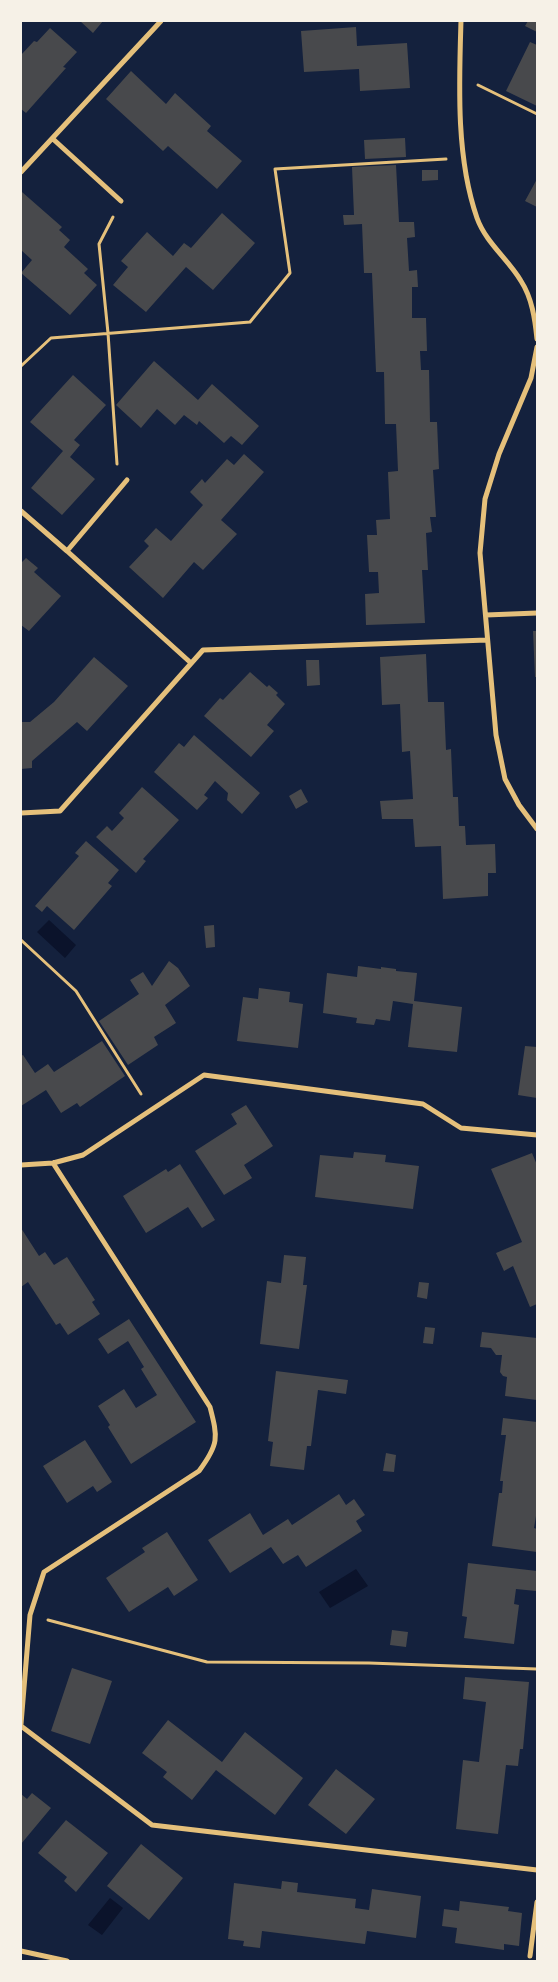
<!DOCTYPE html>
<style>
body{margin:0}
#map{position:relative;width:558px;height:1982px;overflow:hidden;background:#14213d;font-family:"Archivo Narrow",sans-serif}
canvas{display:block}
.frame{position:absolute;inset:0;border:22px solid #f6f1e7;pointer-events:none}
</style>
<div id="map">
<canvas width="558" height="1982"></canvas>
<div class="frame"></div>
</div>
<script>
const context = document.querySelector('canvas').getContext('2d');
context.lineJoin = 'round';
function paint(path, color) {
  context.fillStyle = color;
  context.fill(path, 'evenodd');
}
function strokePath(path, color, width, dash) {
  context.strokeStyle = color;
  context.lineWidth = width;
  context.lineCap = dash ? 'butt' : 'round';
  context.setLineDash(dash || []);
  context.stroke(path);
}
const water = new Path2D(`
 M49,920L76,945L65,958L37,932Z
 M356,1569L368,1586L330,1608L319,1592Z
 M110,1898L123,1908L102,1935L88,1925Z`);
const building = new Path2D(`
 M80,21H103L93,33Z
 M528,21H537V32L525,26Z
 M356,27L357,46L407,43L410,88L360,91L359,69L304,72L301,31Z
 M50,28L77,52L63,67L66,68L26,113L21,109V55L34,41L37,42Z
 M530,42L537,45V106L506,91Z
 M131,71L166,104L175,93L211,126L207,131L242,161L217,189L168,146L163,151L106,99Z
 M405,138L406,157L365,159L364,140Z
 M396,165L399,222H414L415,237L407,238L409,271L417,270L418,287H412V318H426L427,351H420L421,370H429L430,422H437L439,469L433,470L436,517H430L432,532L426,533L428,570H422L425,623L366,625L365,594L379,593L378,572H369L367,535H377L376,520L390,519L388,472L398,471L396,424H385L384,372H376L372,273H364L362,224L344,225L343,215H354L352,167Z
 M422,170H438V180L422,181Z
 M537,179V207L525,201Z
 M22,192L62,227L59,230L70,240L64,247L88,269L84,273L97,285L70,315L21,273L32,260L21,250Z
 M222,213L255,243L213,290L186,267L146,312L113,285L128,267L121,261L147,232L173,256L184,243L191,248Z
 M154,361L198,400L212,384L259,426L242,445L231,436L224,443L199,421L197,425L184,415L175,425L157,409L141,428L116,405Z
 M73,375L106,405L74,440L80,445L70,457L95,479L62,515L31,488L63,451L30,422Z
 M244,454L264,472L221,520L237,534L203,570L194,562L163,598L129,567L149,546L144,541L156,528L171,541L203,505L190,492L202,479L205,483L227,459L234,465Z
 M26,558L38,568L34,572L61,596L29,631L21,625V563Z
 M533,631H537V677H535Z
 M426,654L428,702H444L446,750L451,749L453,797H458L459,826H465L466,845L495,844L496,873H488V896L443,899L441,846L415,847L413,819H382L380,801L413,799L410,751L402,752L400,704L382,705L380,657Z
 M94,657L128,686L87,731L77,722L32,761V768L21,769V722H30L54,702Z
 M306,660H319L320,685L307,686Z
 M250,672L267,687L269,685L278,693L276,695L285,704L267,725L274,731L251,757L204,716L220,698L223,700Z
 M194,735L260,793L242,814L227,800L228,793L215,781L204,795L208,798L197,810L154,772L179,743L184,747Z
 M142,787L179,820L143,859L146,861L136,873L96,837L107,826L112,831L124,818L119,813Z
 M301,789L308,802L296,809L289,796Z
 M86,841L119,870L108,883L112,886L74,930L47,906L42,912L35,906L79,856L75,853Z
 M214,925L215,947L206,948L204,926Z
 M169,961L178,968L190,986L165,1005L176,1023L154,1037L158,1045L128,1065L99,1021L139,994L130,980L143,972L152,986Z
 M358,966L381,969V967L396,969V971L417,973L414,1001L462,1007L457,1052L408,1047L413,1004L393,1001L390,1021L376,1019L374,1025L356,1023L357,1018L323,1013L327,973L357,977Z
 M259,988L290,992L289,1002L303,1004L298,1048L237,1041L243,997L258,999Z
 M102,1041L125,1076L80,1107L77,1103L61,1113L46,1090L21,1106V1056L23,1055L35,1073L48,1064L54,1072Z
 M525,1046L537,1047V1098L518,1095Z
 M246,1105L273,1146L244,1165L252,1178L224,1195L195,1151L237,1124L231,1114Z
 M354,1152L386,1155L385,1162L419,1166L413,1209L315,1197L320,1155L353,1158Z
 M532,1153L537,1165V1304L530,1307L513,1266L504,1271L496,1253L522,1242L491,1169Z
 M180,1164L215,1220L202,1228L188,1207L146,1233L123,1196L166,1169L168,1172Z
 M21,1228L39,1256L45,1252L54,1265L67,1257L95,1300L92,1302L100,1314L68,1335L60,1323L56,1325L28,1282L21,1287Z
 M284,1255L306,1257L303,1285H307L299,1349L260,1344L267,1281L281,1283Z
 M419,1282L429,1283L427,1299L417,1297Z
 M129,1319L196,1422L131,1464L108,1427L110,1425L98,1406L124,1389L136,1408L157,1395L141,1369L144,1367L128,1341L108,1354L98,1339Z
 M425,1327L435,1328L433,1344L423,1343Z
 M482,1332L537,1338V1400L505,1396L507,1377L503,1376L500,1372L502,1355H496L491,1348L480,1347Z
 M276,1371L348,1380L346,1394L318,1390L311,1446H307L304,1470L270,1466L273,1442L268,1441Z
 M503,1418L537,1422V1510L534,1528L537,1529V1552L492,1546L499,1493H502L503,1481H500L506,1435H501Z
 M85,1440L112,1482L97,1492L93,1486L67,1503L43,1466Z
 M386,1453L396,1455L394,1472L383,1471Z
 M339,1494L346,1505L354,1499L365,1515L356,1521L362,1531L306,1567L298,1555L283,1564L271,1547L230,1573L208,1540L250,1513L263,1535L288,1519L292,1525Z
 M167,1532L198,1580L174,1596L168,1587L129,1612L106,1578L145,1552L142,1548Z
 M468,1563L537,1571L536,1591L516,1589L514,1604L519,1605L514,1644L464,1638L467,1617L462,1616Z
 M392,1630L408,1632L406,1647L390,1645Z
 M72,1668L112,1681L90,1744L51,1731Z
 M465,1677L529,1682L523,1749H520L518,1766L506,1765L498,1834L456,1829L463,1760L479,1762L486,1702L463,1699Z
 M168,1720L222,1762L245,1732L303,1778L275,1815L216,1770L192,1800L163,1777L167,1772L142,1753Z
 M336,1769L375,1799L346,1834L308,1805Z
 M32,1793L51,1808L21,1844V1794L27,1799Z
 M66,1820L108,1853L76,1892L64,1881L67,1877L38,1853Z
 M141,1844L183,1878L149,1920L107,1886Z
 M282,1881L298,1883L297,1892L356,1899L355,1908L369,1910L372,1889L421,1896L416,1938L367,1931L365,1944L262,1931L260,1948L243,1946L244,1941L228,1939L234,1883L281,1889Z
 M460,1901L509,1907L508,1911L522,1913L519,1946L504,1944V1950L455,1943L457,1928L442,1926L444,1909L459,1911Z`);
const path = new Path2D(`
 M478,85L537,114
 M113,217L99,244L108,333L117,464
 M21,366L51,338L250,322L290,273L275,169L446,159
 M21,940L76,991L141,1094
 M48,1620L207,1662L369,1663L537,1669`);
const minor = new Path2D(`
 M461,21C459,85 456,158 477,218C486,243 508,259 521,281C532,298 535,319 537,339
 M53,139L121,201
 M21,172L161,21
 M537,347L531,378L499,454L485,499L480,553L496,735L505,779L519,805L537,829
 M127,480L67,551L191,663
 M21,511L67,551
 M486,615L537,613
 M21,813L60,811L203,650L487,640
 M21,1165L53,1163L83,1155L204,1075L423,1104L461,1128L537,1135
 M21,1724L30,1615L44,1572L199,1471C219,1444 218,1438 210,1407L53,1163
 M21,1726L152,1825L537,1870
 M21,1951L67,1961
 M530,1956L537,1902`);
paint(water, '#0b132b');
paint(building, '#48494c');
strokePath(path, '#e5c07b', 3);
strokePath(minor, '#e5c07b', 5);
</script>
